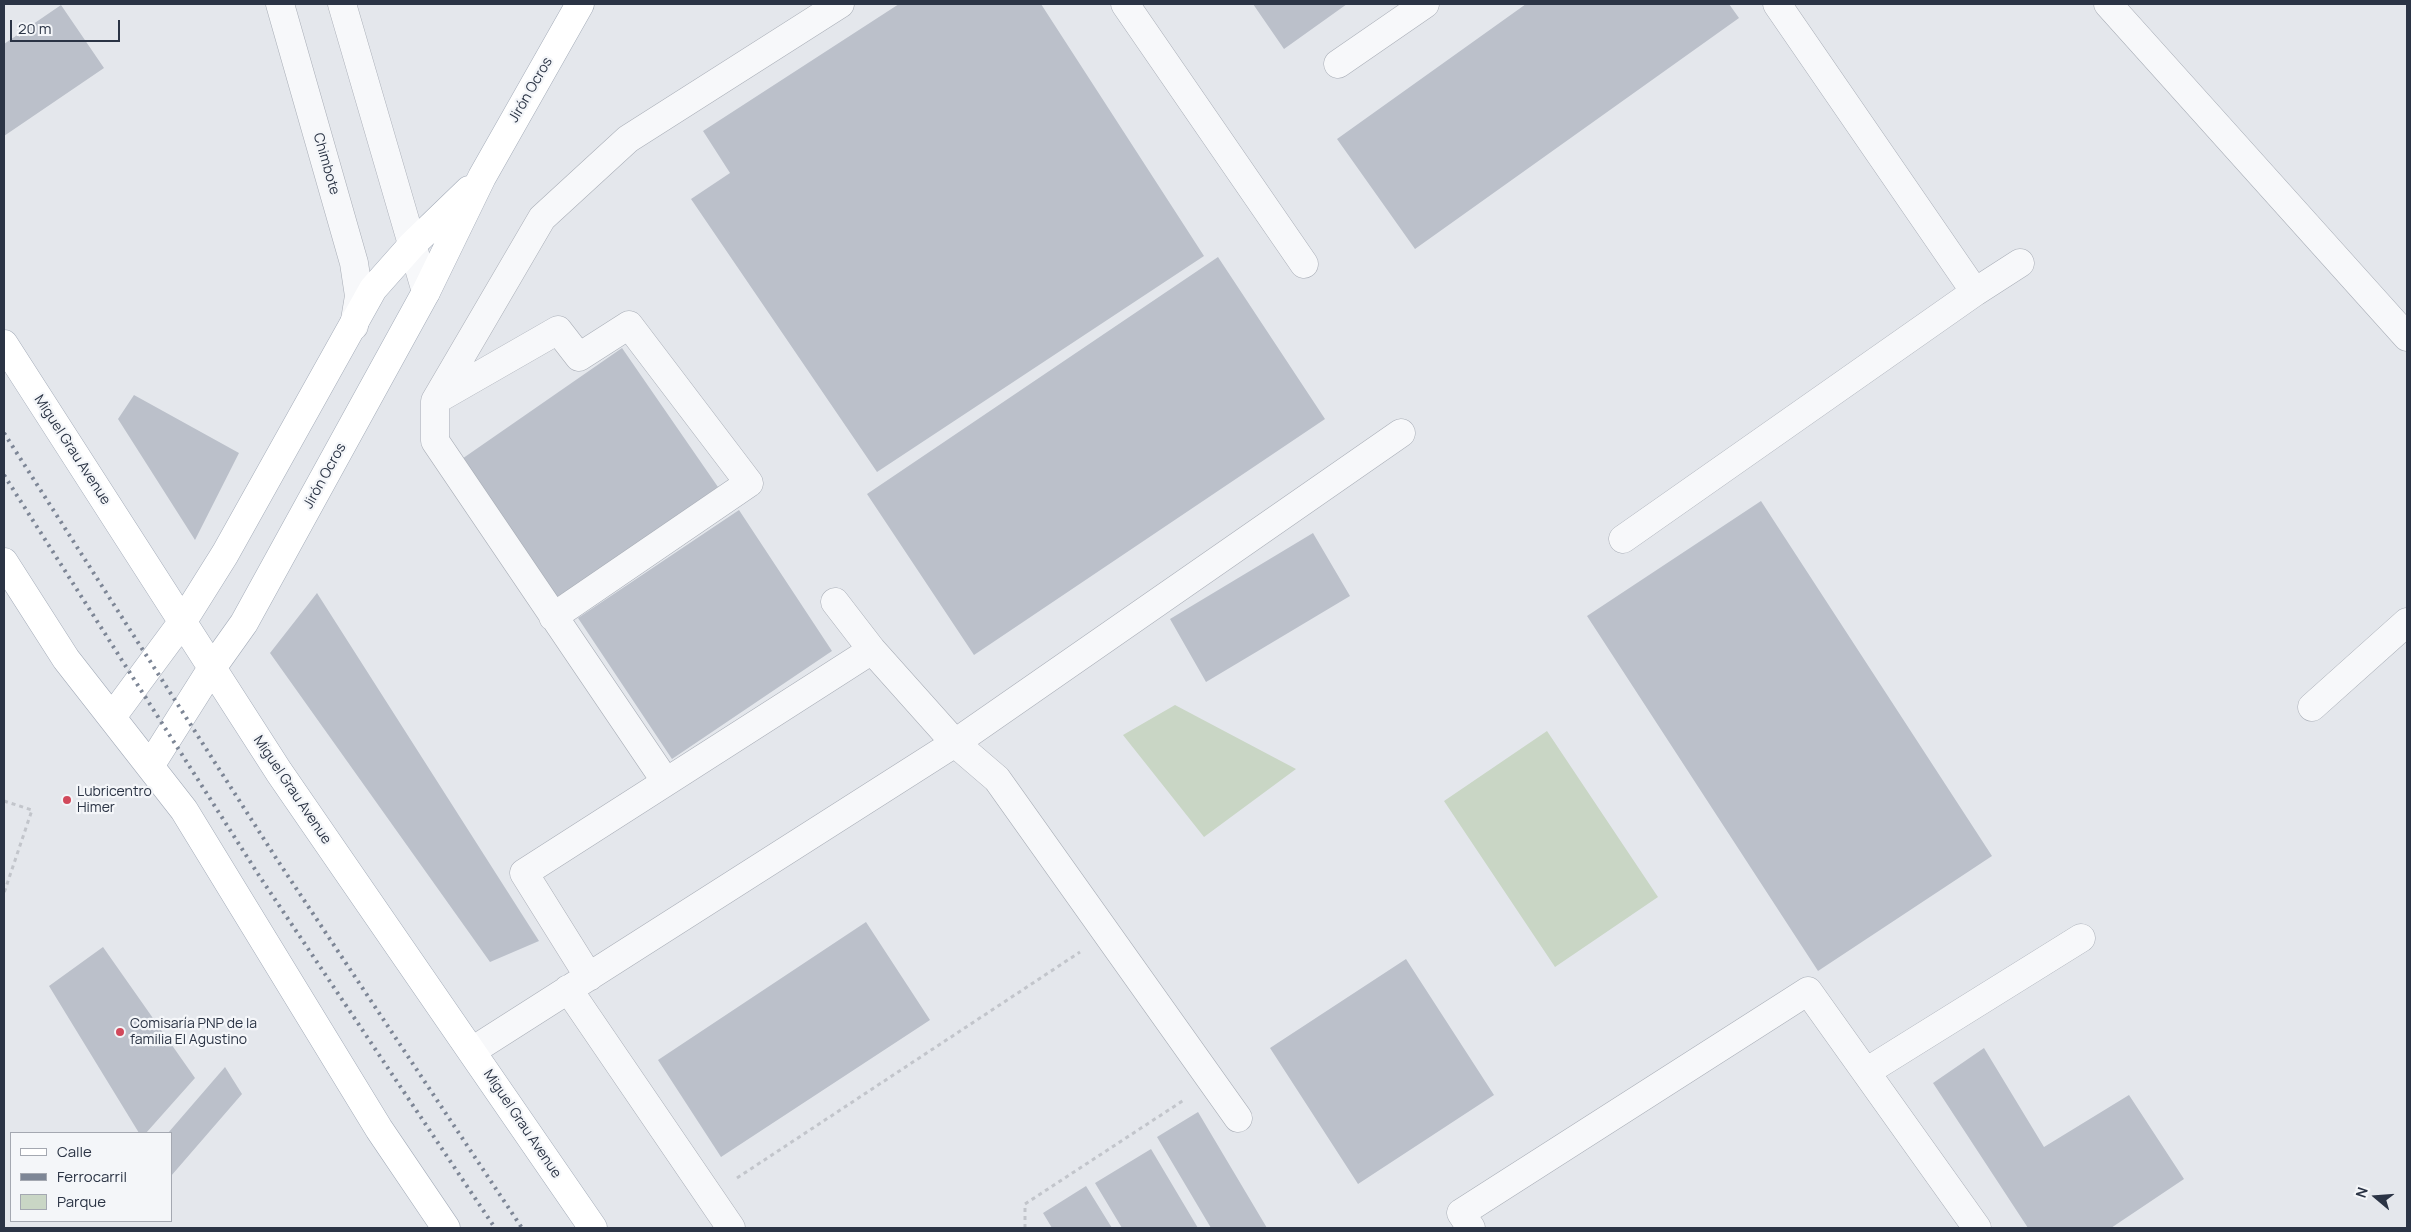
<!DOCTYPE html>
<meta charset="utf-8">
<style>
body{margin:0}
#map{position:relative;width:2411px;height:1232px;overflow:hidden;background:#e4e7ec;font-family:Manrope,sans-serif}
canvas{display:block}
.frame{position:absolute;inset:0;border:5px solid #2b3445;pointer-events:none}
.legend{position:absolute;left:10px;top:1132px;width:162px;height:90px;box-sizing:border-box;background:#f4f6f9;border:1px solid #a4a8b1;margin:0;padding:6px 9px;list-style:none;font-size:15px;color:#2b3445}
.legend li{display:flex;align-items:center;gap:10px;height:25px}
.legend b{width:25px;border:1px solid #a4a8b1}
.north{position:absolute;left:2351px;top:1172px;width:50px;height:50px;-webkit-text-stroke:4px #f4f6f9;paint-order:stroke;rotate:288deg;font-size:14px;font-weight:700;line-height:20px;text-align:center;color:#2b3445}
.north::after{content:'';display:block;margin:auto;width:18px;height:22px;background:#2b3445;clip-path:polygon(50% 0,100% 100%,50% 72%,0 100%)}
.scale{position:absolute;left:10px;top:20px;width:110px;height:22px;box-sizing:border-box;border:2px solid #2b3445;border-top:0;padding-left:6px;font-size:15px;line-height:18px;white-space:nowrap;color:#2b3445;-webkit-text-stroke:4px #f4f6f9;paint-order:stroke}
</style>
<div id="map">
<canvas width="2411" height="1232"></canvas>
<div class="frame"></div>
<ul class="legend">
<li><b style="height:6px;background:#fff"></b>Calle</li>
<li><b style="height:6px;background:#7d8696"></b>Ferrocarril</li>
<li><b style="height:14px;background:#c9d6c5"></b>Parque</li>
</ul>
<div class="north">N</div>
<div class="scale">20 m</div>
</div>
<script>
const context = document.querySelector('canvas').getContext('2d');
context.lineJoin = 'round';
function paint(path, color) {
  context.fillStyle = color;
  context.fill(path, 'evenodd');
}
function strokePath(path, color, width, dash) {
  context.strokeStyle = color;
  context.lineWidth = width;
  context.lineCap = dash ? 'butt' : 'round';
  context.setLineDash(dash || []);
  context.stroke(path);
}
function write(font, color, halo, rows, align = 'center') {
  context.font = font + ' Manrope,sans-serif';
  context.lineWidth = 4.5;
  context.setLineDash([]);
  context.textBaseline = 'middle';
  context.strokeStyle = halo;
  context.fillStyle = color;
  for (const [text, x, y, turn = 0] of rows) {
    context.save();
    context.translate(x, y);
    context.rotate((+turn || 0) * Math.PI / 180);
    context.textAlign = isNaN(turn) ? turn : align;
    if (halo) context.strokeText(text, 0, 0);
    context.fillText(text, 0, 0);
    context.restore();
  }
}
const green = new Path2D(`
 M1175,705L1296,769L1204,837L1123,735Z
 M1547,731L1658,897L1555,967L1444,801Z`);
const building = new Path2D(`
 M899,4H1041L1204,256L877,472L691,199L730,173L703,131Z
 M1253,4H1347L1284,49Z
 M1526,4H1729L1739,18L1415,249L1337,139Z
 M61,5L104,68L4,136V44Z
 M1218,257L1325,419L974,655L867,494Z
 M622,348L718,487L556,601L459,461Z
 M134,395L239,453L195,540L118,419Z
 M1761,501L1992,856L1818,971L1587,616Z
 M739,510L832,651L672,759L578,618Z
 M1313,533L1350,596L1206,682L1170,619Z
 M317,593L539,941L490,962L270,653Z
 M866,922L930,1020L721,1157L658,1060Z
 M103,947L195,1078L146,1133H139L49,986Z
 M1406,959L1494,1095L1358,1184L1270,1048Z
 M1984,1048L2044,1147L2129,1095L2184,1179L2111,1228H2028L1933,1083Z
 M225,1067L242,1094L171,1176V1133H168Z
 M1198,1112L1267,1228H1211L1157,1137Z
 M1151,1149L1198,1228H1122L1095,1183Z
 M1086,1186L1112,1228H1052L1043,1213Z`);
const path = new Path2D(`
 M4,801L32,810L4,893
 M737,1178L1080,952
 M1025,1228V1204L1184,1100`);
const minor = new Path2D(`
 M280,4L354,263L359,296L354,326
 M342,4L426,292
 M1125,4L1304,264
 M1777,4L1975,292
 M2108,4L2407,337
 M1338,64L1425,4
 M436,400L558,330L579,357L629,325L749,483L553,617
 M1623,539L1975,292L2020,263
 M835,602L872,650L955,743L997,779L1238,1118
 M2312,707L2407,622
 M666,782L435,441V401L542,218L628,139L840,4
 M589,977L524,873L872,650
 M568,989L731,1228
 M472,1051L955,743L1401,433
 M1866,1072L2081,938
 M1471,1228L1461,1213L1808,991L1977,1228`);
const major = new Path2D(`
 M4,344L279,772L593,1228
 M4,562L66,659L184,810L379,1129L446,1228
 M112,717L183,621L225,554L373,289L412,245L469,190
 M150,766L212,668L244,623L426,292L482,177L580,4`);
const rail = new Path2D(`
 M4,433L276,858L522,1228
 M4,475L258,874L495,1228`);
const markers = [
 [67,800,5,"#d1495b"],
 [120,1032,5,"#d1495b"]
];
const streetNames = [
 ["Jirón Ocros",531,90,-60],
 ["Chimbote",326,164,74],
 ["Miguel Grau Avenue",72,450,57],
 ["Jirón Ocros",325,476,-61],
 ["Miguel Grau Avenue",292,790,56],
 ["Miguel Grau Avenue",522,1124,56]
];
const poiNames = [
 ["Lubricentro",77,792],
 ["Himer",77,808],
 ["Comisaría PNP de la",130,1024],
 ["familia El Agustino",130,1040]
];
paint(green, '#c9d6c5');
paint(building, '#bbc0ca');
strokePath(minor, '#a9aeb7', 29);
strokePath(major, '#a3abb8', 29);
strokePath(path, '#c2c5cb', 3, [4, 4]);
strokePath(minor, '#f7f8fa', 28);
strokePath(major, '#fff', 28);
strokePath(rail, '#7d8696', 4, [2.5, 5]);
for (const [x, y, r, color] of markers) {
  const dot = new Path2D();
  dot.arc(x, y, r, 0, 2 * Math.PI);
  context.fillStyle = color;
  context.fill(dot);
  strokePath(dot, '#f4f6f9', 2);
}
write('14px', '#2b3445', '#f4f6f9', streetNames);
write('14px', '#2b3445', '#f4f6f9', poiNames, 'left');
</script>
